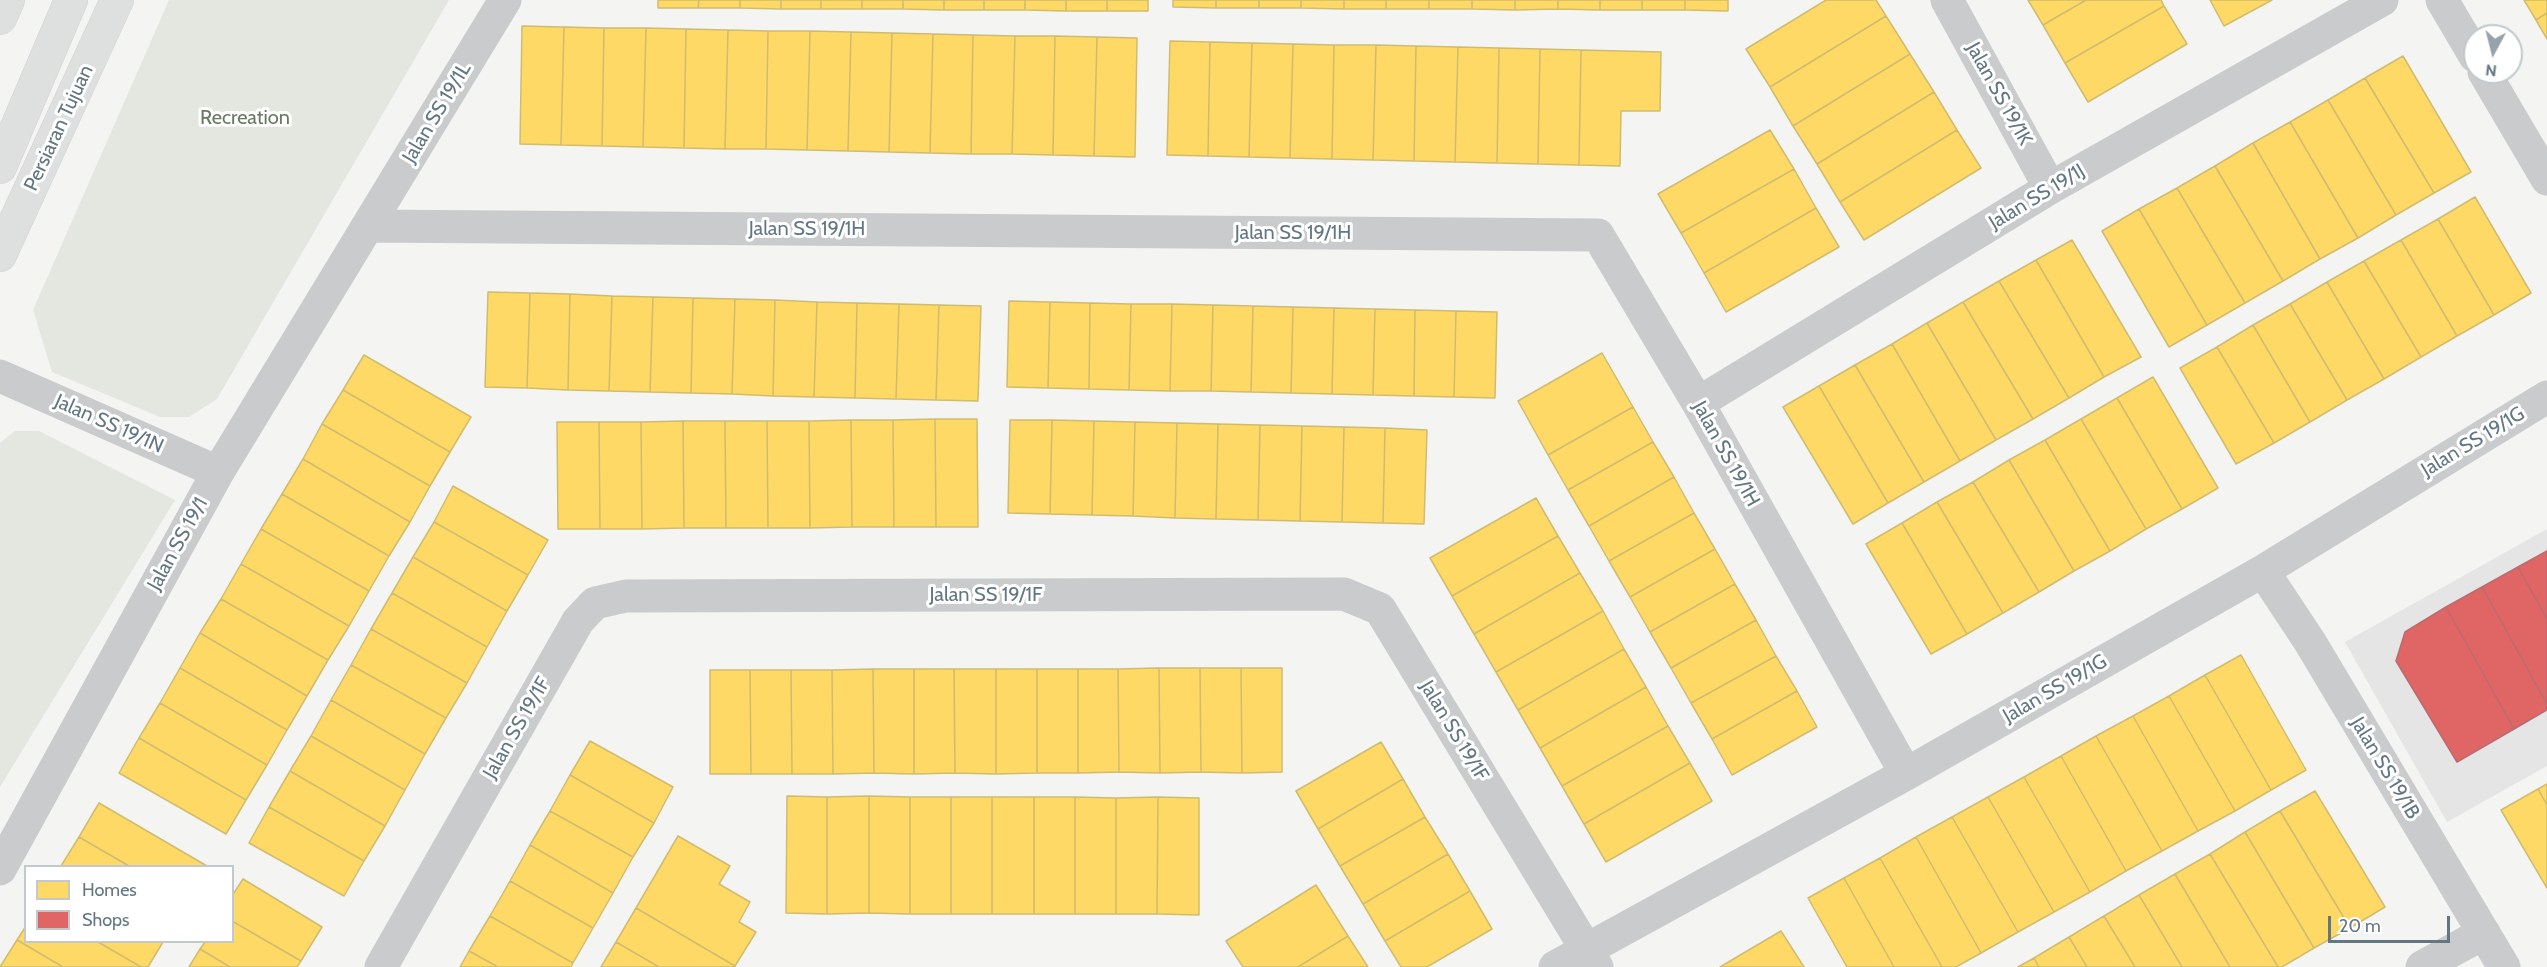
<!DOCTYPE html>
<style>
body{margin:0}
#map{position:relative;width:2547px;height:967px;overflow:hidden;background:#f4f4f2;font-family:Cabin,sans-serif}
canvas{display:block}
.legend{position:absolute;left:24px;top:865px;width:210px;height:78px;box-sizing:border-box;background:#fff;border:2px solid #c1c9cd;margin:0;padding:8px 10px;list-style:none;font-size:18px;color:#637783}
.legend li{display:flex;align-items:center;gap:12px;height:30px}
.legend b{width:30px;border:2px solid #c1c9cd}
.north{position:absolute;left:2463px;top:24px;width:60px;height:60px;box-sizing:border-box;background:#fff;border:2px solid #c1c9cd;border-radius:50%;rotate:187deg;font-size:16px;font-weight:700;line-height:24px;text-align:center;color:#637783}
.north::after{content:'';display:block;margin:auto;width:21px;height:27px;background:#96a3aa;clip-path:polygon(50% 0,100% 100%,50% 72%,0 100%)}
.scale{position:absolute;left:2328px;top:916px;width:122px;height:27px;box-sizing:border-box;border:3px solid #637783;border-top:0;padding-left:8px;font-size:18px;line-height:21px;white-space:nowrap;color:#637783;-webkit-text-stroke:4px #fff;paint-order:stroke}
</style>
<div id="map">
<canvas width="2547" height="967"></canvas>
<ul class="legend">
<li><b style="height:16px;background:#ffd966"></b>Homes</li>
<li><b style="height:16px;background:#e06666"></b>Shops</li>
</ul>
<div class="north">N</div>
<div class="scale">20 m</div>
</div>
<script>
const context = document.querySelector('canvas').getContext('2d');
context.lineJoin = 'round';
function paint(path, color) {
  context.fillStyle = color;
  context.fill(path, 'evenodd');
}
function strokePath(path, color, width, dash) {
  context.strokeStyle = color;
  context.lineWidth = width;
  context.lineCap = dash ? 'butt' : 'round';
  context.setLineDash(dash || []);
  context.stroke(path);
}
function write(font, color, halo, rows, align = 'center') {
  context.font = font + ' Cabin,sans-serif';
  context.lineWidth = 6;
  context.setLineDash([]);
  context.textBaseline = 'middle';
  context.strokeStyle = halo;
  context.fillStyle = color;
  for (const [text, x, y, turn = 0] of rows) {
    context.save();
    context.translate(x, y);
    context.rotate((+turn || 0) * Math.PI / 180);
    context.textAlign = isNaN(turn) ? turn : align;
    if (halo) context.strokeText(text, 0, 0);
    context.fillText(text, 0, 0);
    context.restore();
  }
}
const built = new Path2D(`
 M2547,529V766L2447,822L2345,642Z`);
const green = new Path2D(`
 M169,0H449L217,399L189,417H160L52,372L33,310Z
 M15,431H39L175,500L0,787V443Z`);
const homes = new Path2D(`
 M658,0H699L698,8H658Z
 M699,0H740V8H698Z
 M740,0H781V9L740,8Z
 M781,0H821V9H781Z
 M821,0H862V9H821Z
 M862,0H903V9H862Z
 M903,0H944V10L903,9Z
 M944,0H984V10H944Z
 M984,0H1025V10H984Z
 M1025,0H1066V11L1025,10Z
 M1066,0H1107V11H1066Z
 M1107,0H1148V11H1107Z
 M1173,0H1216V8L1173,7Z
 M1216,0H1259V8H1216Z
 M1259,0H1301V8H1259Z
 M1301,0H1344V9L1301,8Z
 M1344,0H1386V9H1344Z
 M1386,0H1429V9H1386Z
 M1429,0H1472V9H1429Z
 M1472,0H1515V10L1472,9Z
 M1515,0H1558V9L1515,10Z
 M1558,0H1600V10L1558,9Z
 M1600,0H1642V10H1600Z
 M1642,0H1685V10H1642Z
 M1685,0H1728V11L1685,10Z
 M1826,0H1876L1886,16L1770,87L1746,49Z
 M2028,0H2086L2043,25Z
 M2086,0H2161L2164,6L2065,63L2043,25Z
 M2210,0H2272L2224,26Z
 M2524,0H2547V13L2536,20Z
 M2164,6L2187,44L2088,102L2065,63Z
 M2547,13V39L2536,20Z
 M1886,16L1910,54L1793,126L1770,87Z
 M522,26L564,27L561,145L520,144Z
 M564,27L604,28L602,146L561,145Z
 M604,28H646L643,147L602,146Z
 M646,28L686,29L684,148L643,147Z
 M686,29L728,30L725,149L684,148Z
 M728,30L768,31L766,149H725Z
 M768,31H810L807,150L766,149Z
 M810,31L851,32L848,151L807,150Z
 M851,32L892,33L889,152L848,151Z
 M892,33L933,34L930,153L889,152Z
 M933,34L973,35L971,154L930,153Z
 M973,35L1015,36L1012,154H971Z
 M1015,36H1055L1053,155L1012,154Z
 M1055,36L1097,37L1094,156L1053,155Z
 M1097,37L1137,38L1135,157L1094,156Z
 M1170,41L1210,42L1208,156L1167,155Z
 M1210,42L1252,43L1249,157L1208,156Z
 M1252,43L1293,44L1290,158L1249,157Z
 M1293,44L1334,45L1332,159L1290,158Z
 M1334,45H1376L1373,160L1332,159Z
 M1376,45L1416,46L1414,161L1373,160Z
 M1416,46L1458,47L1455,162L1414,161Z
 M1458,47L1499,48L1497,163L1455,162Z
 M1499,48L1540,49L1538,164L1497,163Z
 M1540,49L1581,50L1579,165L1538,164Z
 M1581,50L1661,52L1660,111H1621L1620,166L1579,165Z
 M1910,54L1934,92L1817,164L1793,126Z
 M2403,56L2471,172L2434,193L2365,78Z
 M2365,78L2434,193L2396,215L2328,100Z
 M1934,92L1957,130L1840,202L1817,164Z
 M2328,100L2396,215L2358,238L2290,122Z
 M2290,122L2358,238L2320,259L2253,143Z
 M1770,130L1794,169L1681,233L1658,194Z
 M1957,130L1981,168L1864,240L1840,202Z
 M2253,143L2320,259L2283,281L2215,166Z
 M2215,166L2283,281L2245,303L2177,188Z
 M1794,169L1816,208L1704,273L1681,233Z
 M2177,188L2245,303L2207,325L2139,209Z
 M2475,197L2531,293L2494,315L2438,219Z
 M1816,208L1839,247L1726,312L1704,273Z
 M2139,209L2207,325L2169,347L2102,231Z
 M2438,219L2494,315L2457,336L2401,240Z
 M2072,240L2141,357L2104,377L2036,260Z
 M2401,240L2457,336L2421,357L2364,261Z
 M2036,260L2104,377L2069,398L1999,281Z
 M2364,261L2421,357L2384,379L2327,282Z
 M1999,281L2069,398L2033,419L1963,302Z
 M2327,282L2384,379L2347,400L2290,304Z
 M488,292L530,293L527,388L485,387Z
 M530,293L570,294L568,390L527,388Z
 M570,294L612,296L609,391L568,390Z
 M612,296L653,297L650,392L609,391Z
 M653,297L693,298L691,393L650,392Z
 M693,298L735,299L732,394L691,393Z
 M735,299L775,300L773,396L732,394Z
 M775,300L817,302L814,397L773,396Z
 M1009,301L1050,302L1048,388L1007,387Z
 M817,302L857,303L855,398L814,397Z
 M1050,302L1090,303L1089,389L1048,388Z
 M1963,302L2033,419L1996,440L1927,323Z
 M857,303L899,304L896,399L855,398Z
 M1090,303L1131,304L1129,390L1089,389Z
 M899,304L939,305L936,400L896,399Z
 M1131,304H1172L1170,391L1129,390Z
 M1172,304L1213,305L1211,391H1170Z
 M2290,304L2347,400L2310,422L2253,325Z
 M939,305L981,306L978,401L936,400Z
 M1213,305L1253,306L1251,392L1211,391Z
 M1253,306L1293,307L1291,393L1251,392Z
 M1293,307L1334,308L1332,394L1291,393Z
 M1334,308L1375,309L1373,395L1332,394Z
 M1375,309L1415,310L1414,396L1373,395Z
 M1415,310L1456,311L1454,397L1414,396Z
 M1456,311L1497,312L1495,398L1454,397Z
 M1927,323L1996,440L1960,461L1892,344Z
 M2253,325L2310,422L2274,443L2217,347Z
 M1892,344L1960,461L1924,482L1855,365Z
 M2217,347L2274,443L2236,464L2180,368Z
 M1602,353L1633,407L1548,455L1518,401Z
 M364,355L471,417L450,452L343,390Z
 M1855,365L1924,482L1888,503L1819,386Z
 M2153,377L2218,488L2182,509L2117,398Z
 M1819,386L1888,503L1853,524L1783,407Z
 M343,390L450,452L430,486L322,424Z
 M2117,398L2182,509L2146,529L2081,419Z
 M1633,407L1653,442L1568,490L1548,455Z
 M935,419H977L978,527H936Z
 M935,419L936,527H894L893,420Z
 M2081,419L2146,529L2110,551L2045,440Z
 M851,420H893L894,527H852Z
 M851,420L852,527L810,528L809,421Z
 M1010,420H1052L1050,514L1008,513Z
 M1052,420L1094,421L1092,515L1050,514Z
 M683,421H725L726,528H684Z
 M683,421L684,528L642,529L641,422Z
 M725,421H767L768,528H726Z
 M767,421H809L810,528H768Z
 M1094,421L1135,422L1133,516L1092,515Z
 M557,422H599L600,529H558Z
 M599,422H641L642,529H600Z
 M1135,422L1177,423L1175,518L1133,516Z
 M1177,423L1218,424L1216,519L1175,518Z
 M322,424L430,486L410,522L303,459Z
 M1218,424L1260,425L1258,520L1216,519Z
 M1260,425L1302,426L1300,521L1258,520Z
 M1302,426L1344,427L1342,522L1300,521Z
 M1344,427L1385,428L1383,523L1342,522Z
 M1385,428L1427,430L1424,524L1383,523Z
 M2045,440L2110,551L2074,571L2009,460Z
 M1653,442L1674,477L1589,526L1568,490Z
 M303,459L410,522L389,556L282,494Z
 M2009,460L2074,571L2039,592L1973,482Z
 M1674,477L1694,513L1609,561L1589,526Z
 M1973,482L2039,592L2003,613L1937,502Z
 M453,486L548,540L528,575L434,522Z
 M282,494L389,556L369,591L261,529Z
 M1536,498L1558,536L1452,596L1430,558Z
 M1937,502L2003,613L1967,634L1902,523Z
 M1694,513L1715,549L1630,597L1609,561Z
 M434,522L528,575L507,611L413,557Z
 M1902,523L1967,634L1931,654L1866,544Z
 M261,529L369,591L349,626L241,564Z
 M1558,536L1580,573L1474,634L1452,596Z
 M1715,549L1735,584L1650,632L1630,597Z
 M413,557L507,611L487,647L392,593Z
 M241,564L349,626L328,660L221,599Z
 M1580,573L1603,611L1496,672L1474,634Z
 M1735,584L1756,620L1671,668L1650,632Z
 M392,593L487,647L467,683L371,629Z
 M221,599L328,660L307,696L200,633Z
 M1603,611L1624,649L1518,710L1496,672Z
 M1756,620L1776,656L1691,703L1671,668Z
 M371,629L467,683L446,718L351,665Z
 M200,633L307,696L287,730L180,668Z
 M1624,649L1646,687L1540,748L1518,710Z
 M2241,655L2306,770L2271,790L2205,675Z
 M1776,656L1797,691L1712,739L1691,703Z
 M351,665L446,718L425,754L331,700Z
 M180,668L287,730L267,765L160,703Z
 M1159,668H1200L1201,772L1160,773Z
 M1159,668L1160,773L1119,772L1118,669Z
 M1200,668H1241L1242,773L1201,772Z
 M1241,668H1282V772L1242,773Z
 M873,669H914V774L874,773Z
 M873,669L874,773L833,774L832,670Z
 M914,669H954L955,773L914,774Z
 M954,669H996V774L955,773Z
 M996,669H1037V773L996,774Z
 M1037,669H1078V773H1037Z
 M1078,669H1118L1119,772L1078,773Z
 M710,670H750L751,774H710Z
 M750,670H791L792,774H751Z
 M791,670H832L833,774H792Z
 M2205,675L2271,790L2235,811L2169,696Z
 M1646,687L1668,726L1562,786L1540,748Z
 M1797,691L1817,727L1732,775L1712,739Z
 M2169,696L2235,811L2198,831L2133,716Z
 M331,700L425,754L405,790L311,736Z
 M160,703L267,765L246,800L139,738Z
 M2133,716L2198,831L2162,851L2096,736Z
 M1668,726L1690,763L1584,824L1562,786Z
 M311,736L405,790L385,826L290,771Z
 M2096,736L2162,851L2126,871L2061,756Z
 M139,738L246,800L226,834L119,773Z
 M590,741L673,787L654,823L570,775Z
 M1381,742L1403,779L1318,829L1296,791Z
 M2061,756L2126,871L2090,892L2024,777Z
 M1690,763L1712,801L1606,862L1584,824Z
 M290,771L385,826L364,861L269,807Z
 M570,775L654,823L633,857L550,811Z
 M2024,777L2090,892L2054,912L1988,797Z
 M1403,779L1425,817L1340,866L1318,829Z
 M2547,784V805L2538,789Z
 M2538,789L2547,805V888L2501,810Z
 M2315,791L2385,907L2350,928L2280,811Z
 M787,796L827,797V914L786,913Z
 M869,796L910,797V914L869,913Z
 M869,796V913L827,914V797Z
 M910,797H951V914H910Z
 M951,797H992V914H951Z
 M992,797H1034V914H992Z
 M1034,797H1075V914H1034Z
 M1075,797L1116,798V914H1075Z
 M1158,797L1199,798V915L1157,914Z
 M1158,797L1157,914H1116V798Z
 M1988,797L2054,912L2018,932L1952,817Z
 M99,803L207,866H129L79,837Z
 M269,807L364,861L344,896L249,843Z
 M550,811L633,857L613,893L530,845Z
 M2280,811L2350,928L2314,948L2245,832Z
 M1425,817L1448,854L1363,904L1340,866Z
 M1952,817L2018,932L1981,953L1916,837Z
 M2245,832L2314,948L2282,967H2278L2210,854Z
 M678,836L730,866L719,884L750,902L739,922L756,932L735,966L636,908Z
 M79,837L129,866H61Z
 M1916,837L1981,953L1956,967H1942L1880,858Z
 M530,845L613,893L593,928L510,881Z
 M1448,854L1470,891L1385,941L1363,904Z
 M2210,854L2278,967H2230L2175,874Z
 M1880,858L1942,967H1894L1844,878Z
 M2175,874L2230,967H2182L2139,895Z
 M1844,878L1894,967H1847L1808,898Z
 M243,879L322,927L301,961L232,921V896Z
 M510,881L593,928L573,963L490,916Z
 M1316,885L1348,936L1298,967H1243L1226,941Z
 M1470,891L1492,929L1427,967H1401L1385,941Z
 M2139,895L2182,967H2135L2104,916Z
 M636,908L735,966V967H659L616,942Z
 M490,916L573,963L571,967H498L469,951Z
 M2104,916L2135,967H2087L2069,937Z
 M232,921L301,961L297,967H230L200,949L205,942H232Z
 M26,926V942H98L141,967H63L17,940Z
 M1781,931L1804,967H1720Z
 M1348,936L1368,967H1298Z
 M2069,937L2087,967H2039L2034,958Z
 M17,940L63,967H0Z
 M98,942H163L148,967H141Z
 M616,942L659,967H601Z
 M200,949L230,967H189Z
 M469,951L498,967H460Z
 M2034,958L2039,967H2018Z`);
const shops = new Path2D(`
 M2547,551V619L2518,567Z
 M2518,567L2547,619V704L2482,587Z
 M2482,587L2547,704V710L2514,729L2446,607Z
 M2446,607L2514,729L2457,762L2396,661L2405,632Z`);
const street = new Path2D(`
 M1947,0L2050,188
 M2442,0L2475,56
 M2484,72L2547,179
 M369,226L1598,235L1698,403L1906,774
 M0,376L218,472
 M1698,403L2050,188L2382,0
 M2263,571L2310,642L2504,967
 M0,869L218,472L505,0
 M381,967L578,621L595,603L626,596L1344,594L1380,609L1597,967
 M1555,967L1906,774L2263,571L2547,397
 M2422,967L2484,933`);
const secondary = new Path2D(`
 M0,18L8,0
 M0,255L117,0`);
const highway = new Path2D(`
 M0,167L71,0`);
const streetNames = [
 ["Jalan SS 19/1K",1999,94,61],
 ["Jalan SS 19/1L",437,113,-59],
 ["Persiaran Tujuan",59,128,-65],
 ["Jalan SS 19/1J",2037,197,-31],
 ["Jalan SS 19/1H",807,229],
 ["Jalan SS 19/1H",1293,233],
 ["Jalan SS 19/1N",109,424,24],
 ["Jalan SS 19/1G",2473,442,-31],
 ["Jalan SS 19/1H",1726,454,61],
 ["Jalan SS 19/1",178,544,-61],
 ["Jalan SS 19/1F",986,595],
 ["Jalan SS 19/1G",2055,689,-30],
 ["Jalan SS 19/1F",517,728,-60],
 ["Jalan SS 19/1F",1454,731,59],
 ["Jalan SS 19/1B",2385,768,59]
];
const parkNames = [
 ["Recreation",245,118]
];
paint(built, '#e4e5e4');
paint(green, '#e4e7e0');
paint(homes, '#ffd966');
strokePath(homes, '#d0bc6f', 1.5);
paint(shops, '#e06666');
strokePath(shops, '#ba6b6f', 1.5);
strokePath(secondary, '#d0d2d2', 34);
strokePath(highway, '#d1d2d2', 34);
strokePath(street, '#cacbcc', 33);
strokePath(secondary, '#dedfdf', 33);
strokePath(highway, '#dedfdf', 33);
write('20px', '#637783', '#fff', streetNames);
write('20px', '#697a62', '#fff', parkNames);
</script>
